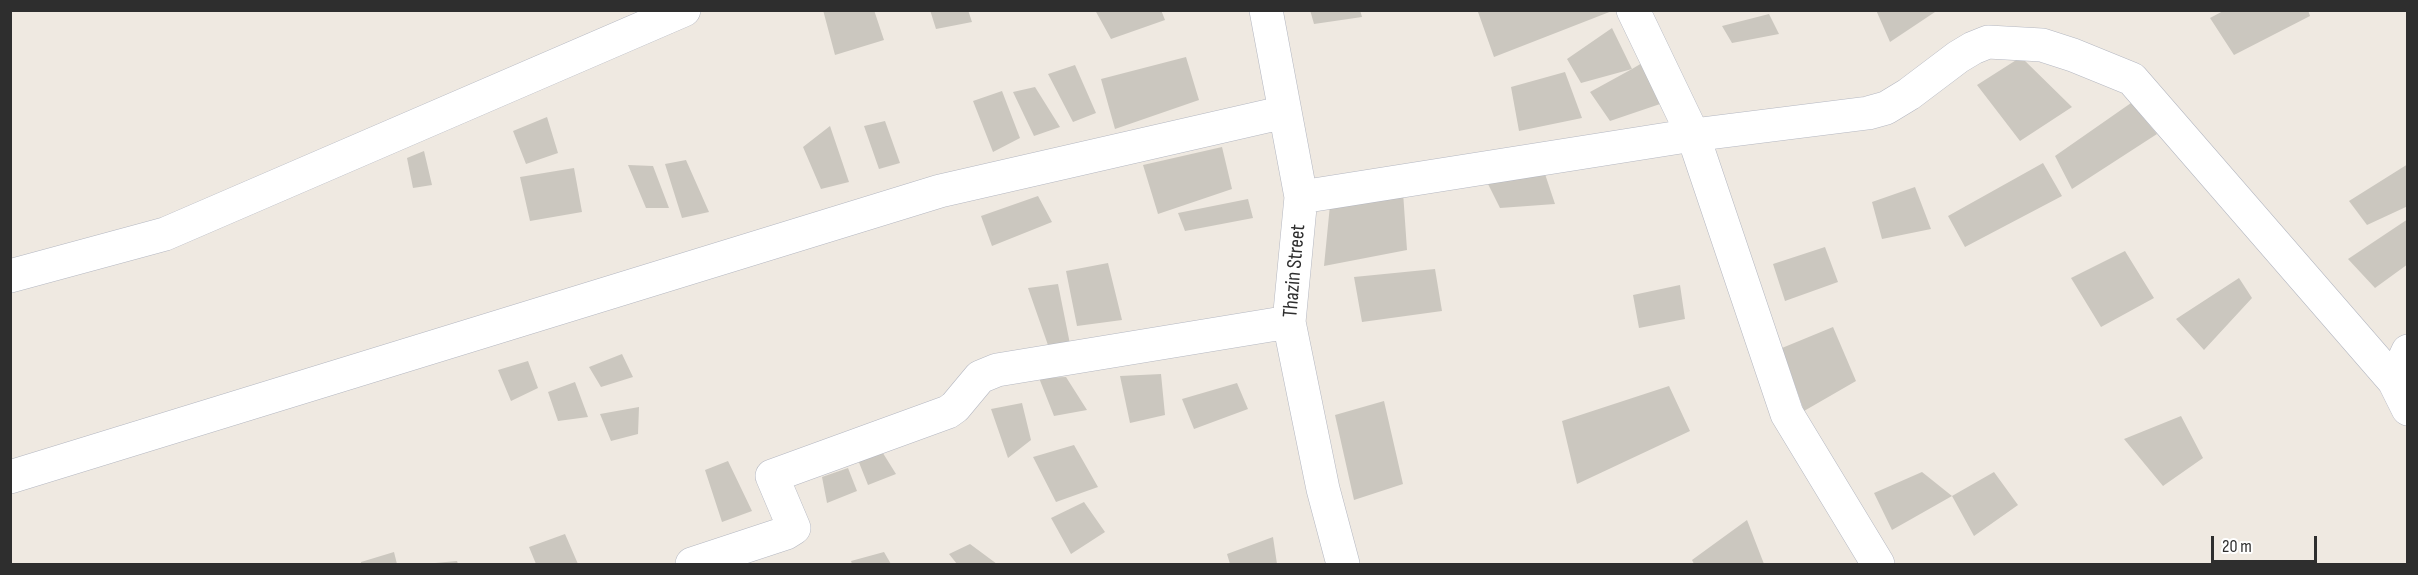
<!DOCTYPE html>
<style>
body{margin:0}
#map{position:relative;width:2418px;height:575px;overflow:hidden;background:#efe9e1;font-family:"Sofia Sans Condensed",sans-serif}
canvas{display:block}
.frame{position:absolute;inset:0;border:12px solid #2e2e2e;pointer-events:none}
.scale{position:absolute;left:2211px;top:536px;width:106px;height:27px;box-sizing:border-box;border:3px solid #2e2e2e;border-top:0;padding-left:8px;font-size:18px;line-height:21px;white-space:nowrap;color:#2e2e2e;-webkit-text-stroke:4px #fff;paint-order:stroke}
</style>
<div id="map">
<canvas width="2418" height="575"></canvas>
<div class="frame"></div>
<div class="scale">20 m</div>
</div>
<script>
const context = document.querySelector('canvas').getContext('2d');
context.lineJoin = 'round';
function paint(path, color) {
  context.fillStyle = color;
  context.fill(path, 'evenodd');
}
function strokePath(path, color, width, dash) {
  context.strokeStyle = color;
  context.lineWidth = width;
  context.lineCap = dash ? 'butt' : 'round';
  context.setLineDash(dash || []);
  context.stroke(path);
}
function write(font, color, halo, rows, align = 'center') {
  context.font = font + ' "Sofia Sans Condensed",sans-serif';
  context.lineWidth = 6;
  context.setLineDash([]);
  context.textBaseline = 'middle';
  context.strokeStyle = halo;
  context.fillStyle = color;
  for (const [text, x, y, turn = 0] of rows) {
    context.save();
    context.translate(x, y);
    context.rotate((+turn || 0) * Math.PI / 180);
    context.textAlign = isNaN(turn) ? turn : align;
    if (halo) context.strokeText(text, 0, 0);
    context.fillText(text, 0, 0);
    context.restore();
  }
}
const building = new Path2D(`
 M823,10H874L884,40L835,55Z
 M930,10H968L972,22L936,29Z
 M1095,10H1161L1165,20L1111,39Z
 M1310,10H1360L1362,17L1314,24Z
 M1482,10H1612V11L1494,57L1478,12Z
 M1876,10H1934L1935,12L1890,42Z
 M2225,10H2308L2310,16L2234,55L2210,18Z
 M1769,14L1779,34L1732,43L1722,26Z
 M1612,28L1632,69L1642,63L1663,103L1610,121L1590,92L1632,69L1581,83L1567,59Z
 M1186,57L1199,100L1115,129L1101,79Z
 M2021,57L2072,107L2020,141L1977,85Z
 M1075,65L1096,113L1073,122L1048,74Z
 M1565,72L1582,118L1519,131L1511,87Z
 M1035,87L1060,127L1034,136L1013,92Z
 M1002,91L1020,138L993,152L973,101Z
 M2131,103L2157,134L2072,189L2055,156Z
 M547,117L558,153L526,164L513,131Z
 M885,121L900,163L879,169L864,126Z
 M830,126L849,182L821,189L803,147Z
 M1222,147L1232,189L1158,214L1143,165Z
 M424,151L432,185L413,188L407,158Z
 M686,160L709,212L682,218L665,164Z
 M1541,162L1555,204L1500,208L1485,178Z
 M2043,163L2062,196L1965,247L1948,216Z
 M2408,164V206L2367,225L2349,201Z
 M628,165L653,166L669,208H646Z
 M574,168L582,212L530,221L520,177Z
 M1915,187L1931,229L1882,239L1872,202Z
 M1403,192L1407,250L1324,266L1330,205Z
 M1038,196L1052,222L992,246L981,216Z
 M1248,199L1253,218L1185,231L1178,213Z
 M2408,219V264L2375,288L2348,259Z
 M1825,247L1838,282L1785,301L1773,264Z
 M2125,251L2154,298L2101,327L2071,278Z
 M1108,263L1122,320L1077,326L1066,271Z
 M1435,269L1442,311L1362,322L1354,277Z
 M2239,278L2252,298L2204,350L2176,319Z
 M1058,284L1070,344L1049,348L1028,288Z
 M1680,285L1685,319L1639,328L1633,295Z
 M1833,327L1856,381L1804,411L1782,348Z
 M622,354L633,377L601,387L589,367Z
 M528,361L538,388L511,401L498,370Z
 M1161,374L1165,415L1130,423L1120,376Z
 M1066,377L1087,410L1054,416L1039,378Z
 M575,382L588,417L558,421L548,392Z
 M1237,383L1248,409L1194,429L1182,399Z
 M1669,386L1690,431L1577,484L1562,421Z
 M1384,401L1403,484L1354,500L1335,415Z
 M1022,403L1031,440L1008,458L991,409Z
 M639,407L638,434L611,441L600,414Z
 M2181,416L2203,458L2163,486L2124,439Z
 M1074,445L1098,487L1056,502L1033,457Z
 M881,450L896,474L868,485L858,460Z
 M728,461L752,511L722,522L705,470Z
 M848,468L857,491L827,503L822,477Z
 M1922,472L1952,496L1892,530L1874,493Z
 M1994,472L2018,505L1974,536L1952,496Z
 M1084,502L1105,532L1071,554L1051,518Z
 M1747,520L1764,564H1694L1692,560Z
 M565,534L578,564H536L529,547Z
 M1273,537L1277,564H1230L1227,554Z
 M970,544L997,564H957L949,554Z
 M394,552L397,564H361V562Z
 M884,552L891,564H852L851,561Z
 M457,561L458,564H435V563Z`);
const minor = new Path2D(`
 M1266,10L1301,197L1289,322L1323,489L1343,564
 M1633,10L1693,135L1787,414L1878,564
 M1301,197L1693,135L1868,113L1886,108L1909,94L1958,57L1973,48L1988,42L2042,45L2073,55L2132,79L2394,381L2408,409
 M10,276L165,234L684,10
 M2394,381L2408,351
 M10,477L940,191L1285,112
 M692,564L786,533L794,528L772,476L948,412L955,407L980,377L997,370L1289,322`);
const streetNames = [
 ["Thazin Street",1295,271,-85]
];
paint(building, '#cbc7bf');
strokePath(minor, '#b4b7c1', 34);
strokePath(minor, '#fff', 33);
write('21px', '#2e2e2e', '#fff', streetNames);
</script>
